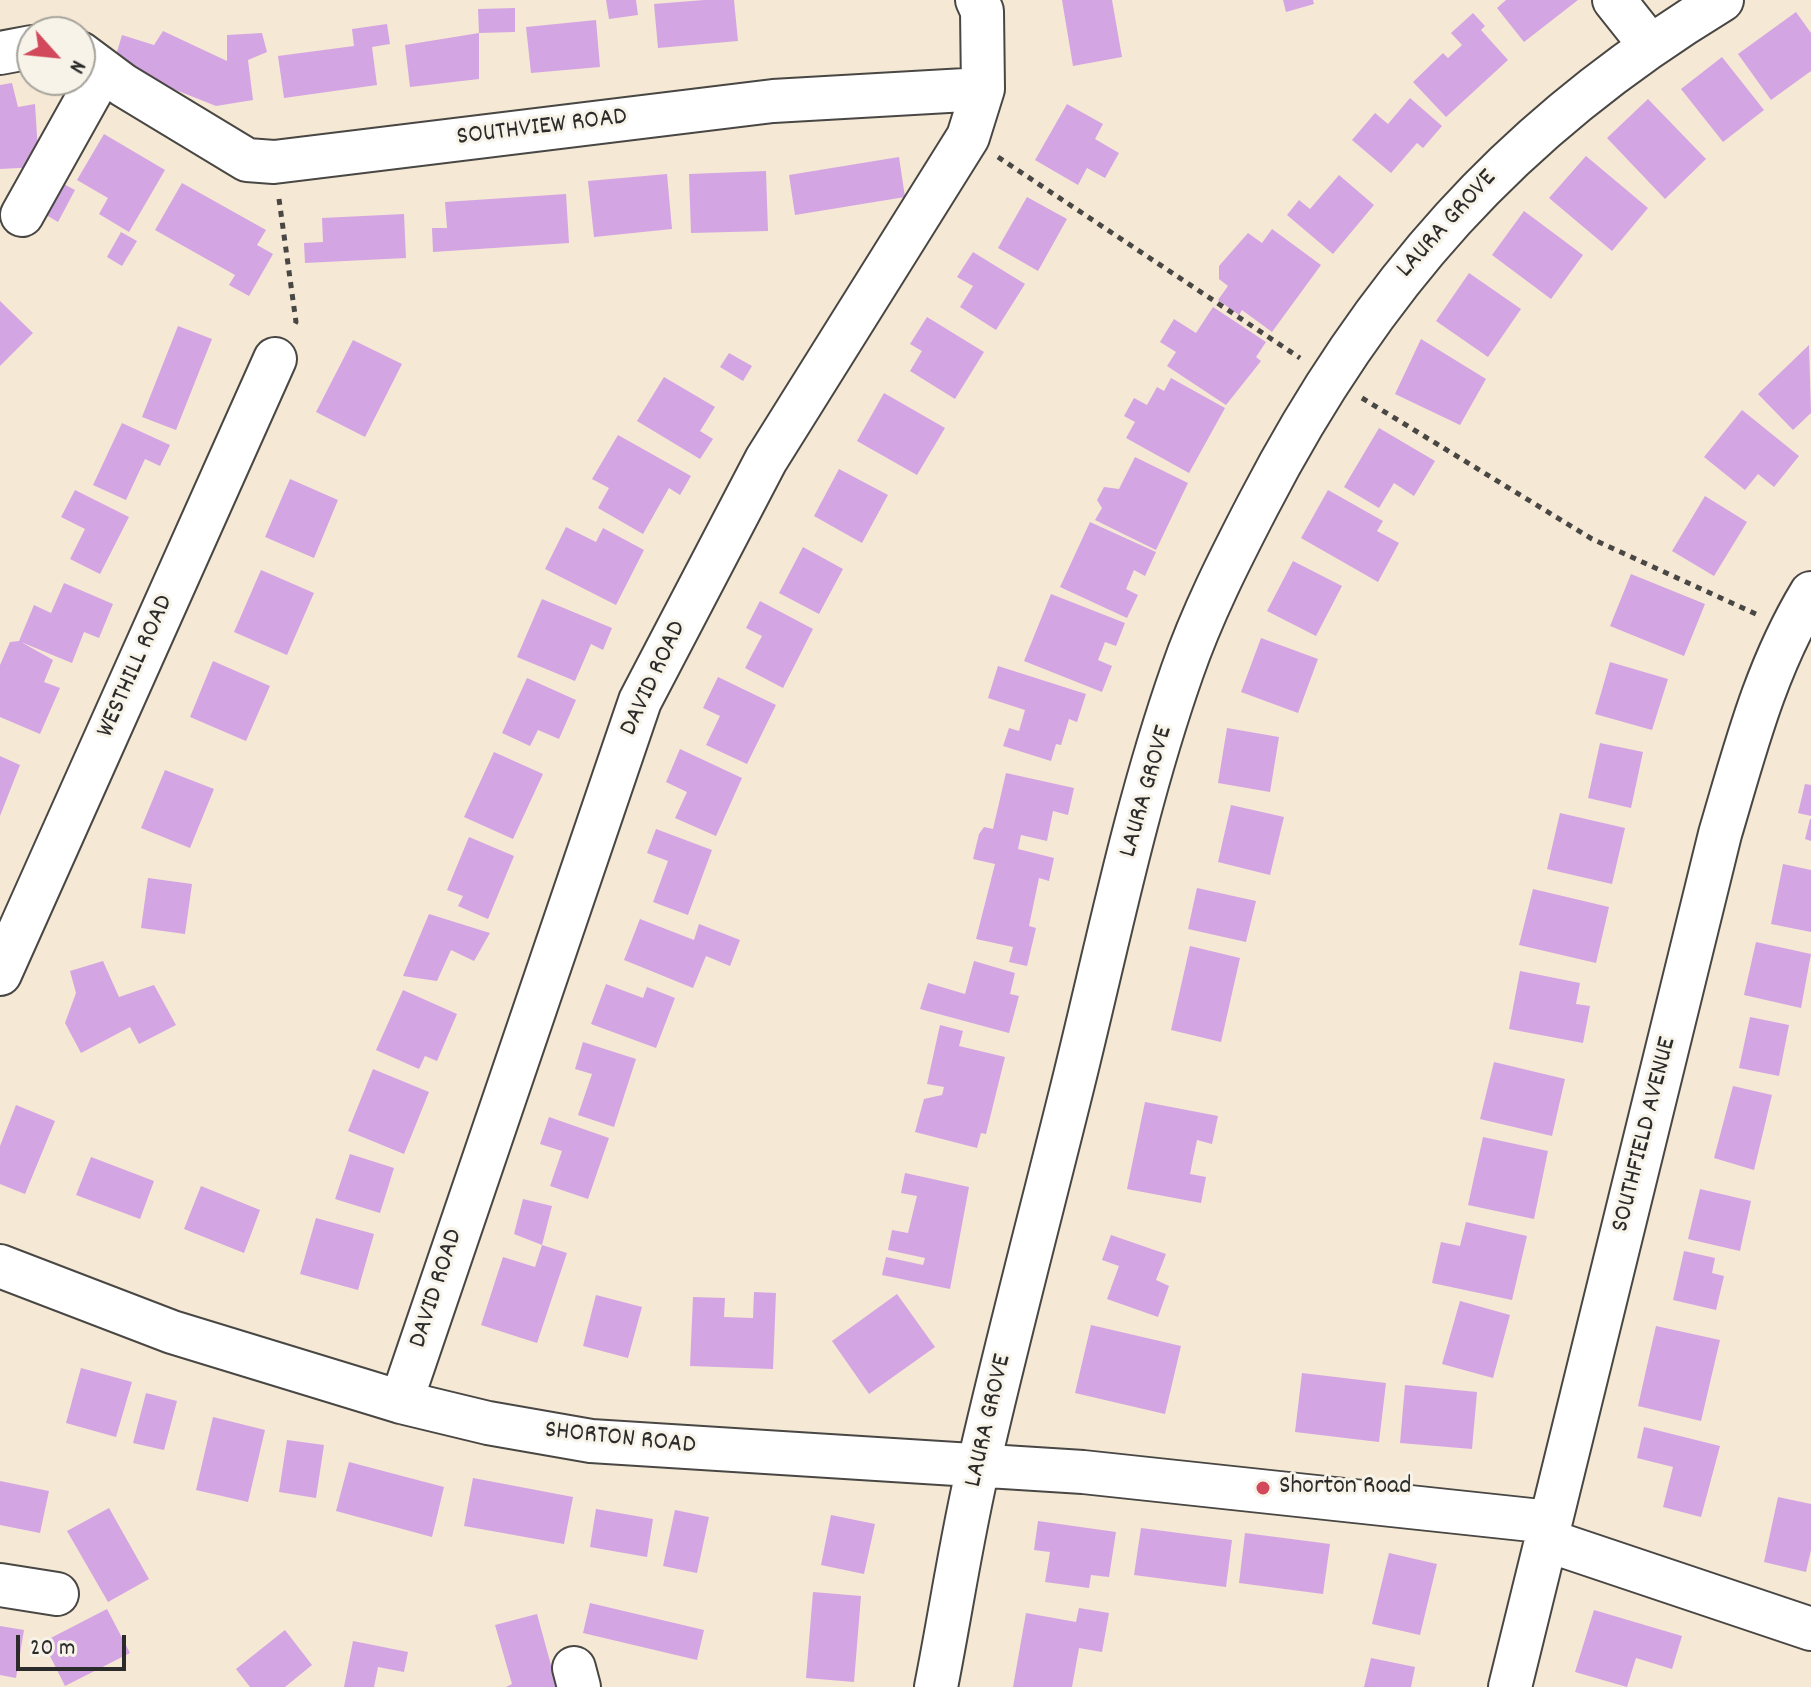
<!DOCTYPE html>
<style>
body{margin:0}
#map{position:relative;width:1811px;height:1687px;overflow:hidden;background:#f5e8d5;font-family:Dekko,sans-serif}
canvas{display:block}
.north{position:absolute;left:16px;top:16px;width:80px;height:80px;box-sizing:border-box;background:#f7f3e8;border:2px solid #a5a39c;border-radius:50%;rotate:117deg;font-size:22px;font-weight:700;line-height:32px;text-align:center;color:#2b2b2b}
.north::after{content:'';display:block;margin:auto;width:28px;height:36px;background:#d1495b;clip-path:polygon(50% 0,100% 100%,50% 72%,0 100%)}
.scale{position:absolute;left:16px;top:1635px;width:110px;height:36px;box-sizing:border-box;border:4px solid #2b2b2b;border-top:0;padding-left:10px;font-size:24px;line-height:28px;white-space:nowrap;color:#2b2b2b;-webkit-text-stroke:6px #f7f3e8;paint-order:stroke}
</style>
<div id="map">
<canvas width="1811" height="1687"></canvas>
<div class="north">N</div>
<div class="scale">20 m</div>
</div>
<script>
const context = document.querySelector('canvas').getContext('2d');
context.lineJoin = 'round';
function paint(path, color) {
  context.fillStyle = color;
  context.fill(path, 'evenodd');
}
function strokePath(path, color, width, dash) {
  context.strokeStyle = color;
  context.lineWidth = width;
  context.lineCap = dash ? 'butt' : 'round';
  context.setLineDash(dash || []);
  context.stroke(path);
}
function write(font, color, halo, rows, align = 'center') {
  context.font = font + ' Dekko,sans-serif';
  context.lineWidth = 6;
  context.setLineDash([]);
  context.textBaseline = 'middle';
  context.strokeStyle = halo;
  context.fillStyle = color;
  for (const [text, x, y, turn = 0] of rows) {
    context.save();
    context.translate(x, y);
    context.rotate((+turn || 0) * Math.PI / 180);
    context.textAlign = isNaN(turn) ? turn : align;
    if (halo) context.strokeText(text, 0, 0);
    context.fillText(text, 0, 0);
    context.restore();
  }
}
const building = new Path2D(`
 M606,0H636L638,15L609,19Z
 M704,0H734L738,41L658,48L654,4Z
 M1062,0H1112L1122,57L1073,66Z
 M1283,0H1313L1314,4L1286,12Z
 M1506,0H1578L1524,42L1497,8Z
 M515,8V32L479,33L478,9Z
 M1796,12L1811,33V71L1771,100L1738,54Z
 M1473,13L1485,26L1481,30L1508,60L1446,117L1413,82L1443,53L1448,58L1462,45L1451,33Z
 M596,20L600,67L531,73L526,27Z
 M387,24L390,44L372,47L377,85L284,98L278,56L354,46L352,29Z
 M163,31L227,61V35L262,33L267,52L248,60L253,100L216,106L113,65L122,35L154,45Z
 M479,33V79L410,87L405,45Z
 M1722,57L1764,110L1723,142L1681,89Z
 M12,83L18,107L35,104L39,167L0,169V85Z
 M1410,98L1442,126L1423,148L1417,143L1391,173L1352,140L1375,113L1388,124Z
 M1648,99L1706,159L1665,199L1607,138Z
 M1067,104L1103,124L1095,139L1119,153L1105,178L1087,168L1078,185L1035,160Z
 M104,134L165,170L129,232L99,214L108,198L77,180Z
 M1586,156L1648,208L1612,251L1549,198Z
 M899,157L905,197L795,215L789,175Z
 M766,171L768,231L691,233L689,174Z
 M667,174L672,229L594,237L588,181Z
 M1339,175L1374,205L1333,254L1287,215L1299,200L1310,209Z
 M60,182L75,190L58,222L43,213Z
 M182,183L266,230L257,245L273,254L249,296L229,285L235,275L155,230Z
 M566,194L569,243L433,252L432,228H447L445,202Z
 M1027,197L1067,219L1038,271L998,248Z
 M1524,211L1583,255L1551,299L1492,255Z
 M404,214L406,258L305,263L304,243L323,242L322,218Z
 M1272,229L1321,265L1272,332L1242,310L1239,315L1218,300L1228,286L1219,279V266L1248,233L1262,243Z
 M121,232L137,241L122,266L107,257Z
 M973,252L1025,284L996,330L960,307L973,286L957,277Z
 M1469,273L1521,309L1488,357L1436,321Z
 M0,301L33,333L0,366Z
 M1213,307L1266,342L1256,357L1261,361L1226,405L1167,366L1176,352L1160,342L1174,319L1196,333Z
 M927,317L984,352L955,399L910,371L922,351L910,344Z
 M178,326L212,339L176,430L142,417Z
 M1421,339L1486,379L1460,425L1395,394Z
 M353,340L402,364L365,437L316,412Z
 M1809,345L1811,413L1793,430L1758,394Z
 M729,353L752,366L743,381L720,367Z
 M664,377L715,407L700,431L713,439L700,459L637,421Z
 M1171,378L1225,408L1189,473L1126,438L1135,422L1124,416L1134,398L1147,405L1157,387L1164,391Z
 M884,393L945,428L917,475L857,441Z
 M1742,410L1799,456L1774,487L1758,474L1745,490L1704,457Z
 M122,423L170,445L160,466L145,459L126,500L93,485Z
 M1379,428L1435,461L1414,496L1394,483L1379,508L1344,487Z
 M618,435L691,476L680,495L669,488L643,534L598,508L609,488L592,479Z
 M1135,457L1188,483L1156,550L1095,520L1102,508L1097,500L1104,487L1119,489Z
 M839,469L888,495L862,543L814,516Z
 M290,479L338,500L314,558L265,537Z
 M75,490L129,517L100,574L70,559L85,529L61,517Z
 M1328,490L1383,521L1377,531L1399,543L1378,582L1301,538Z
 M1705,496L1747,522L1714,576L1672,551Z
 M1090,522L1156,552L1145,576L1134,570L1126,589L1138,595L1127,618L1060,587Z
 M566,527L596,542L603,528L644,550L616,605L545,569Z
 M803,547L843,569L819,614L779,593Z
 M1293,561L1342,586L1316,636L1267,611Z
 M261,570L314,593L287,655L234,632Z
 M1631,574L1705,604L1684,656L1610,626Z
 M64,583L113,604L99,638L84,632L72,663L21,642L53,660L44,682L60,688L40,734L0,717V665L10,642L19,641L34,605L51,613Z
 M1051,594L1125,623L1116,646L1105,642L1098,660L1112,666L1102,692L1024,661Z
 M542,599L612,628L603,650L591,644L575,681L517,657Z
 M760,601L813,629L783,688L745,668L762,636L746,628Z
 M1261,638L1318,659L1298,713L1241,692Z
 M213,661L270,686L246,741L190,717Z
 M1610,662L1668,679L1652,730L1595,714Z
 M998,666L1086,694L1077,722L1069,719L1061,745L1056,744L1051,761L1003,746L1009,728L1019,731L1025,710L988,698Z
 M718,677L776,705L747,764L706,745L720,716L703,708Z
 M527,678L576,700L559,739L538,730L530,746L502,733Z
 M1227,728L1279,737L1270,792L1218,783Z
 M1600,743L1643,752L1631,808L1588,798Z
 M680,749L742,778L716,836L675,818L687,792L666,782Z
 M494,752L543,774L513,839L464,817Z
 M0,756L20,765L0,816Z
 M165,770L214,789L190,848L141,828Z
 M1006,773L1074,788L1068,815L1053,811L1047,841L1021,835L1018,849L1054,858L1049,881L1039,878L1029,926L1036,928L1027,966L1009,962L1013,947L976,939L995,864L973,859L979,834L984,827L993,829Z
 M1805,784L1811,785V816L1798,813Z
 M1231,805L1284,817L1270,875L1218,862Z
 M1560,813L1625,828L1612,884L1547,869Z
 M1810,819H1811V841L1805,839Z
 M656,829L712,850L688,915L653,902L668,861L647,853Z
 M469,837L514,856L488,919L458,906L463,896L447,890Z
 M1783,864L1811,870V932L1771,924Z
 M148,878L192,884L185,934L141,928Z
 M1197,888L1256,901L1246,942L1188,929Z
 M1533,889L1609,907L1596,963L1519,945Z
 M429,914L490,933L474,961L451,950L437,981L403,976Z
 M640,919L694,940L699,924L740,940L730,966L706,956L693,988L624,960Z
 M1756,942L1811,954L1801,1008L1744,995Z
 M1190,946L1240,958L1221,1042L1171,1030Z
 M103,961L119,997L154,985L176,1025L139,1044L130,1027L81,1053L65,1023L76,993L70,971Z
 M974,961L1015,973L1010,994L1019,996L1009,1033L920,1009L928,983L965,994Z
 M1520,971L1580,983L1576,1004L1590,1006L1583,1043L1509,1029Z
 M606,984L643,998L647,987L675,998L656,1048L591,1024Z
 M403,990L457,1014L437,1061L425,1056L419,1069L376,1050Z
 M1750,1017L1789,1025L1779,1076L1739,1068Z
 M940,1025L963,1031L959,1046L1005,1057L986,1134L981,1133L977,1148L915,1132L924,1099L942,1095L944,1087L927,1084Z
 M583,1042L636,1059L614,1127L578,1115L592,1074L575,1069Z
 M1494,1062L1565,1079L1552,1136L1480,1119Z
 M373,1069L429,1092L404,1154L348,1131Z
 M1733,1086L1772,1095L1754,1170L1714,1158Z
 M1145,1102L1218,1116L1212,1144L1197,1140L1193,1159L1190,1174L1206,1177L1201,1203L1127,1189Z
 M16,1105L55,1121L25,1194L0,1184V1146Z
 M549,1117L609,1138L588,1199L550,1186L562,1151L540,1144Z
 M1483,1137L1548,1151L1534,1219L1468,1205Z
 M350,1154L394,1168L380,1213L335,1199Z
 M91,1157L154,1181L140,1219L76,1195Z
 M905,1173L969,1187L950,1289L882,1275L886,1257L923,1265L925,1258L888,1250L892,1230L908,1233L917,1196L901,1193Z
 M201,1186L260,1210L244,1253L184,1229Z
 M1700,1189L1751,1201L1740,1251L1688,1239Z
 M523,1199L552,1206L542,1245L514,1234Z
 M316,1218L374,1234L358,1290L300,1274Z
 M1466,1222L1527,1236L1512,1300L1432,1283L1441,1242L1460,1246Z
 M1111,1235L1166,1254L1156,1280L1169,1286L1158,1317L1107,1299L1119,1266L1102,1260Z
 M542,1245L567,1253L537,1343L481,1325L503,1257L535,1267Z
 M1684,1251L1715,1258L1712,1273L1724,1276L1716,1310L1673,1300Z
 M754,1292L776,1293L773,1369L690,1366L693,1297L725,1298L724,1317L753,1318Z
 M897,1294L935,1347L869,1394L832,1341Z
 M596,1295L642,1307L628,1358L583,1346Z
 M1460,1301L1510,1315L1493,1378L1442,1364Z
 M1091,1325L1181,1346L1165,1414L1075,1393Z
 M1656,1326L1720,1340L1701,1421L1638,1406Z
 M81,1368L132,1382L116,1437L66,1423Z
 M1302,1373L1386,1383L1379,1442L1295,1432Z
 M1405,1385L1477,1392L1472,1449L1400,1443Z
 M146,1393L177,1401L164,1450L133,1443Z
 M213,1417L265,1430L248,1502L196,1490Z
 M1644,1427L1720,1446L1701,1517L1663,1507L1673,1467L1637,1458Z
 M287,1440L324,1445L316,1498L279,1492Z
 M349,1462L444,1487L432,1537L336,1511Z
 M473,1478L573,1497L564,1544L464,1526Z
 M0,1481L49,1491L40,1533L0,1525Z
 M1778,1497L1811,1504V1550L1806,1572L1764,1562Z
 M109,1508L149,1579L108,1602L67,1531Z
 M596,1509L653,1519L647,1557L590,1547Z
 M675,1510L709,1517L697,1573L663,1566Z
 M831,1515L875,1524L864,1574L821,1565Z
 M1038,1521L1116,1532L1109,1577L1091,1575L1089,1588L1045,1582L1050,1552L1034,1550Z
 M1141,1528L1232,1540L1226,1587L1134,1575Z
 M1245,1533L1330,1544L1323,1594L1239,1583Z
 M1389,1553L1437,1564L1420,1635L1372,1624Z
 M813,1592L861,1596L854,1682L806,1678Z
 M590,1603L704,1630L697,1660L583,1633Z
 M1079,1608L1109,1613L1102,1652L1079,1648L1072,1687H1013L1026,1613L1076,1622Z
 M107,1609L130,1653L65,1686L43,1642Z
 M1594,1610L1682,1636L1672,1669L1636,1658L1627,1687L1575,1672Z
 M537,1614L557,1687H506L512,1684L495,1625Z
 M0,1626L24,1630L16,1678L0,1675Z
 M285,1630L312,1665L285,1687H250L236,1669Z
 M353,1641L408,1652L404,1672L378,1667L374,1687H344Z
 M1371,1658L1415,1667L1411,1687H1364Z`);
const path = new Path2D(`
 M998,157L1300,358
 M279,199L296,322L293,327
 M1362,398L1592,539L1756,614`);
const minor = new Path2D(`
 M1614,0L1649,44
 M0,53L32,47
 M80,53L123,85L247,160L274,162L773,101L983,89
 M22,215L103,70
 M0,974L275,359
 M0,1266L172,1332L401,1402L488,1423L591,1441L1083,1472L1550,1522
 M401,1402L640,701L766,460L968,137L983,89L982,11L977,0
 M1546,1540L1811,1629
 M0,1585L57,1594
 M574,1668L579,1687
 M936,1687C951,1611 962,1534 980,1459C1009,1333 1042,1209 1073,1084C1107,947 1135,806 1182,672C1202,614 1230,559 1258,505C1371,286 1511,128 1722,0
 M1510,1687L1720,834C1745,750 1765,669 1811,593`);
const markers = [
 [1263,1488,8,"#d1495b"]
];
const streetNames = [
 ["SOUTHVIEW ROAD",542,129,-7],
 ["LAURA GROVE",1448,225,-48],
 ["WESTHILL ROAD",137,667,-66],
 ["DAVID ROAD",655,679,-65],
 ["LAURA GROVE",1148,792,-74],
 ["SOUTHFIELD AVENUE",1646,1135,-76],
 ["DAVID ROAD",438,1289,-72],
 ["LAURA GROVE",990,1421,-77],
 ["SHORTON ROAD",620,1440,6]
];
const poiNames = [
 ["Shorton Road",1279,1488]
];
paint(building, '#d4a5e3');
strokePath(minor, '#494744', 46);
strokePath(path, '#494744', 5, [6, 6]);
strokePath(minor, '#fff', 42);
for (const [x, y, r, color] of markers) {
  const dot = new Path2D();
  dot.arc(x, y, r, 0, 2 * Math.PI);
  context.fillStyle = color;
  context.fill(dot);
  strokePath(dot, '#f7f3e8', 3);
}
write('26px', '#2b2b2b', '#f7f3e8', streetNames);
write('26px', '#2b2b2b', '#f7f3e8', poiNames, 'left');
</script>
